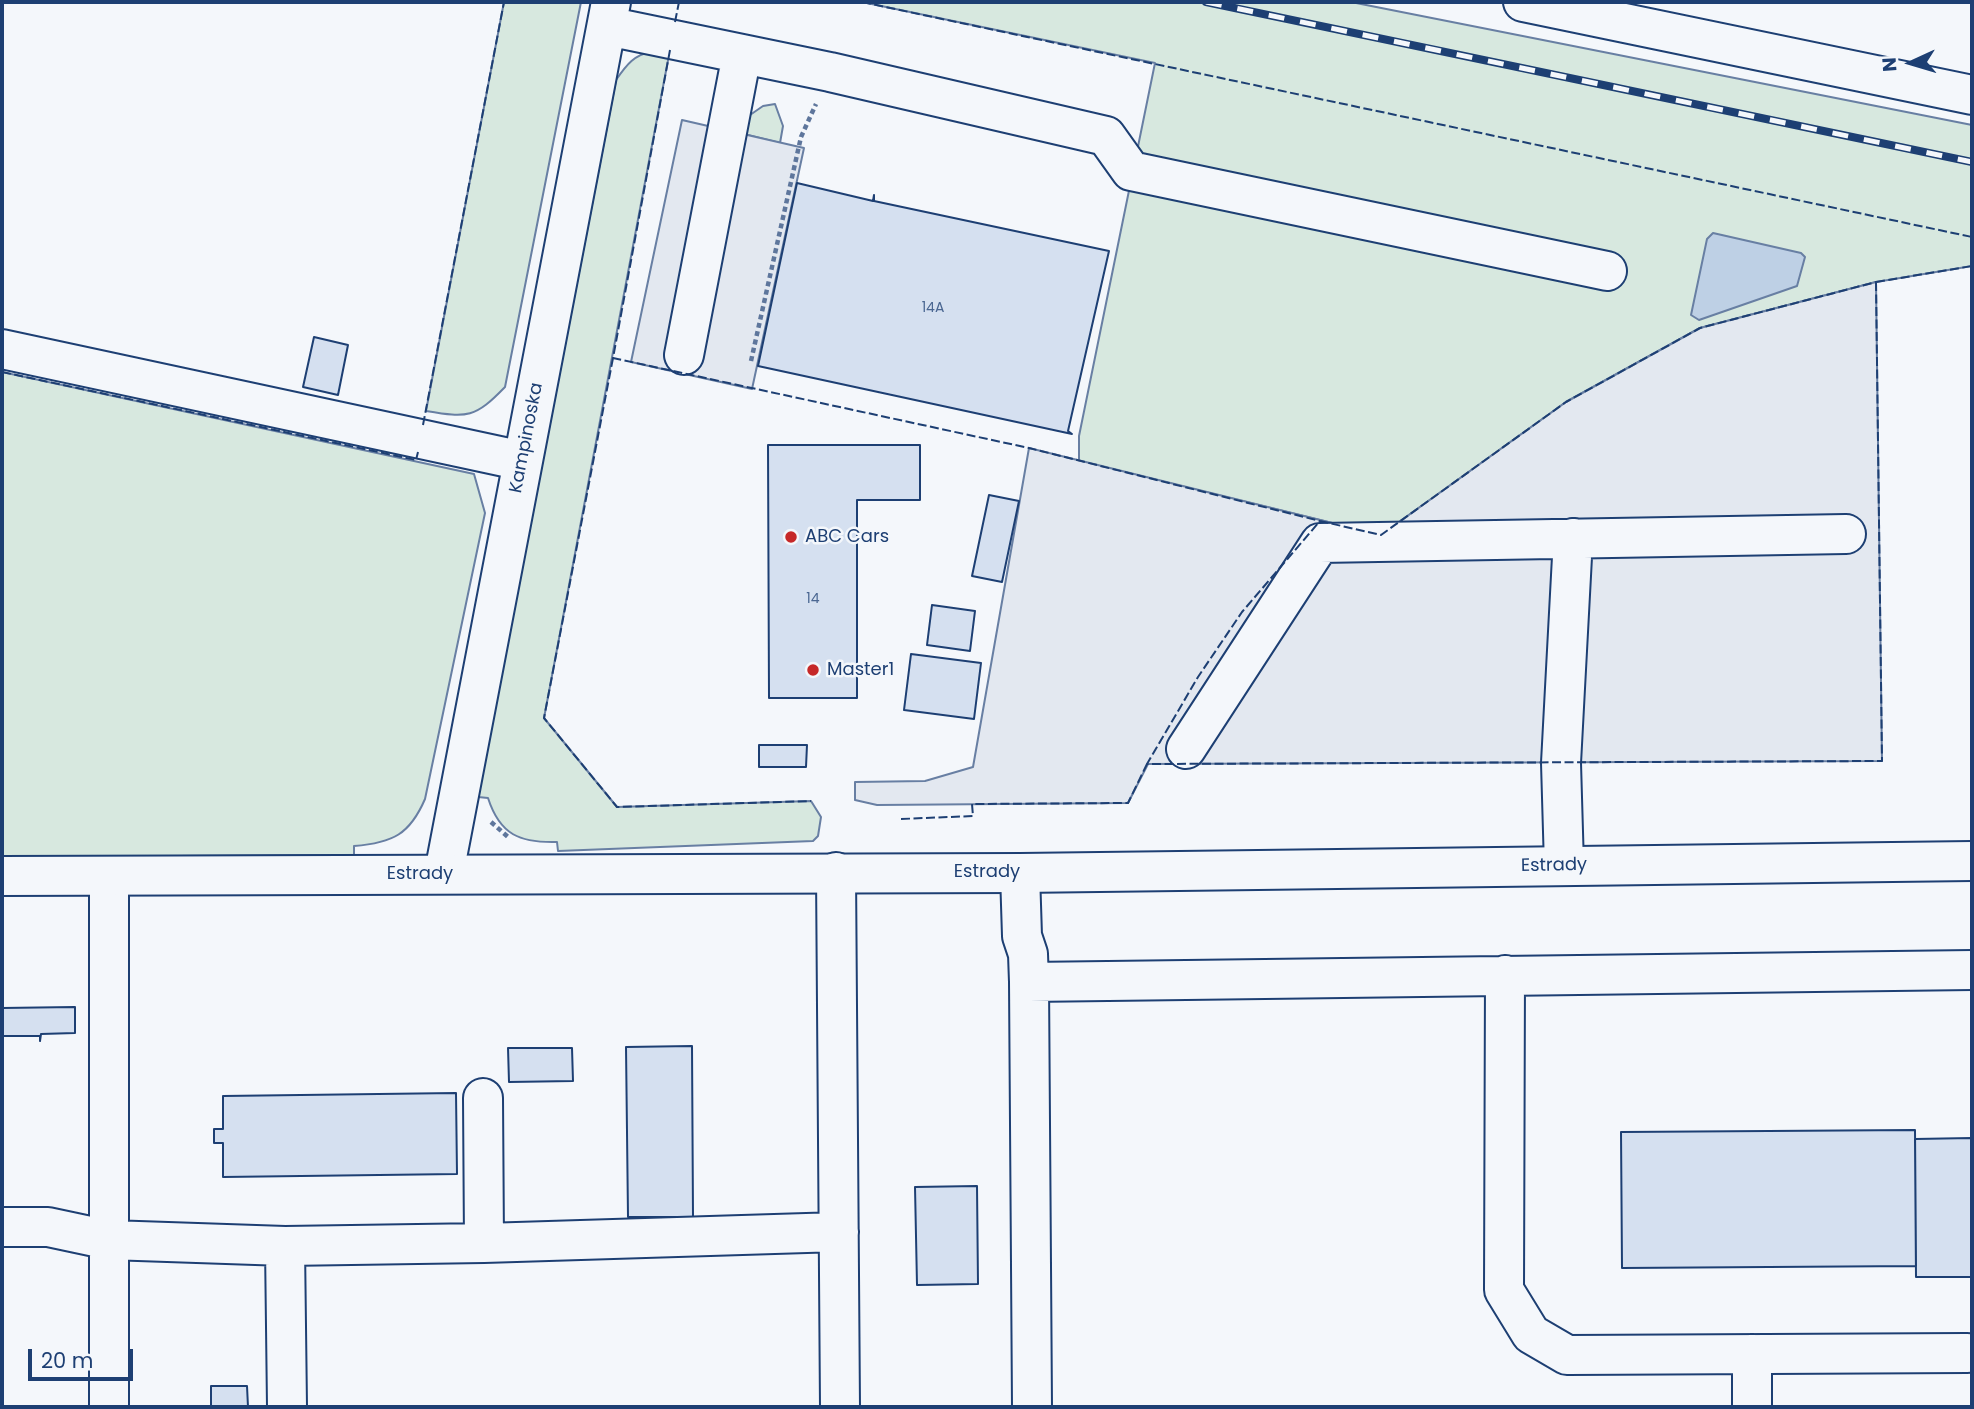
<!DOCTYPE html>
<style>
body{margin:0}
#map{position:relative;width:1974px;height:1409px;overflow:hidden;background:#f4f7fb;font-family:Poppins,sans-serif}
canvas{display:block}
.frame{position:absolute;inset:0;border:4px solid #1d3f73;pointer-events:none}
.north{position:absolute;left:1876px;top:28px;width:70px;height:70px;-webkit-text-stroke:5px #f4f7fb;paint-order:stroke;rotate:266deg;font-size:19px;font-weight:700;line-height:28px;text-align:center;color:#1d3f73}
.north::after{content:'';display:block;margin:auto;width:24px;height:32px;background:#1d3f73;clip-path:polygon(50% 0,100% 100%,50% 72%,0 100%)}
.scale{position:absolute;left:28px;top:1349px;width:105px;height:32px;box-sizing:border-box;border:4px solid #1d3f73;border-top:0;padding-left:9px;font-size:21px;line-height:24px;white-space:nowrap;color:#1d3f73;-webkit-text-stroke:5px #f4f7fb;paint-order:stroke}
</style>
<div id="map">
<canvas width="1974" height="1409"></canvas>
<div class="frame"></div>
<div class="north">N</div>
<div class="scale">20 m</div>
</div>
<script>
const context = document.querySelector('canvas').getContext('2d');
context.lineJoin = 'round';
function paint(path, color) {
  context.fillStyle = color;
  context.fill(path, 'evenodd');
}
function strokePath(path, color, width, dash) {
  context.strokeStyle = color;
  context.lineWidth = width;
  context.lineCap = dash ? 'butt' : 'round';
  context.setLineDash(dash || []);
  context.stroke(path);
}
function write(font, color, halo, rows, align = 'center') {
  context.font = font + ' Poppins,sans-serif';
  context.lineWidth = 5;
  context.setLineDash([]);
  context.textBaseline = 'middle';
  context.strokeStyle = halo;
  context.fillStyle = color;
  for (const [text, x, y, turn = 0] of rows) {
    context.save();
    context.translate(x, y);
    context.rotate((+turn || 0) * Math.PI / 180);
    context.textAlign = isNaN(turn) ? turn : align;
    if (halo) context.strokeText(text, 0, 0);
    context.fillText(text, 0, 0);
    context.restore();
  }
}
const green = new Path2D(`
 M504,2H581L505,387C475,418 468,418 426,411Z
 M862,2H1351L1972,125V266L1876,282L1700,328L1566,402L1381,535L1079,461V436L1155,63Z
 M653,51L669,55L544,718L617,807L811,801L821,817L818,836L813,841L558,851L557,842C520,843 500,835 488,798L478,797L616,80C627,64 634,55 653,51Z
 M775,104L783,126L780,143L744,134L750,115L763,106Z
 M2,372L474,474L485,513L425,799C410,834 393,843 354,846V855L2,857Z`);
const parking = new Path2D(`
 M682,120L804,148L752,389L631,362Z
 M1876,282L1882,761L1148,764L1128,803L877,805L855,800V782L925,781L973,767L1029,448L1381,535L1566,402L1700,328Z`);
const water = new Path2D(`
 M1713,233L1801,253L1805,257L1797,286L1699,320L1691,315L1707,239Z`);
const building = new Path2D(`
 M797,183L873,201L874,195V201L1109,251L1068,431L1072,434L758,366Z
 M314,337L348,345L338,395L303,387Z
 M768,445H920V500H857V698H769Z
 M989,495L1019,501L1002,582L972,576Z
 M932,605L975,611L970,651L927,645Z
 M911,654L981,663L974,719L904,710Z
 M759,745H807L806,767H759Z
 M75,1007V1033L41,1034L40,1041V1036H2V1008Z
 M692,1046L693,1217H628L626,1047Z
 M508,1048H572L573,1081L509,1082Z
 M456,1093L457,1174L223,1177V1143H214V1129H223V1096Z
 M1915,1130L1916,1266L1622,1268L1621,1132Z
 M1972,1138V1277H1916L1915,1139Z
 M977,1186L978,1284L917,1285L915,1187Z
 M211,1386H247L248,1407H211Z`);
const path = new Path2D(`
 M751,361L801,137L816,104
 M491,822L508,837`);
const minor = new Path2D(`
 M1523,2L1972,95
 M607,26L830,72L1106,136L1131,171L1607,271
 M2,349L523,461
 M684,355L742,54
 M1186,749L1320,543L1846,534
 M1564,866L1561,763L1573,538
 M836,872L840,1407
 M444,873L611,2
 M1020,873L1022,936L1028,954L1029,982L1032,1407
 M1505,975L1504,1290L1531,1334L1567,1355L1967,1353
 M1029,982L1972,970
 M483,1098L484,1243
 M2,1227H48L109,1240L285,1246L484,1243L839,1232
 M285,1246L287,1407
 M1752,1354V1407
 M109,1407V876`);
const major = new Path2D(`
 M2,876L1020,873L1972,861`);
const rail = new Path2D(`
 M1206,2L1972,162`);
const fence = new Path2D(`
 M862,2L1972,237
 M675,22L679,2
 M670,50L613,358L1029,448L1320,521
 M1876,282L1882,761L1147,764L1198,677L1242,612L1320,521L1381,535L1566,402L1700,328Z
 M1876,282L1972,266
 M613,358L544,718L617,807L811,801
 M2,372L416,460L418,452
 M423,425L504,2
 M901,819L973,816L972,804L1128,803L1147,764`);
const markers = [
 [791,537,7,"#c62828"],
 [813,670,7,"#c62828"]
];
const numberNames = [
 ["14A",933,308],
 ["14",813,599]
];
const streetNames = [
 ["Kampinoska",527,438,-79],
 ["Estrady",1554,866,-1],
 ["Estrady",987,872],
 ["Estrady",420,874]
];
const poiNames = [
 ["ABC Cars",805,537],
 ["Master1",827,670]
];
paint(green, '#d7e8df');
strokePath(green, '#687fa3', 2);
paint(parking, '#e3e8f0');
strokePath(parking, '#687fa3', 2);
paint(water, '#bed0e5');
strokePath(water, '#687fa3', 2);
paint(building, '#d5e0f0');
strokePath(building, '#1d3f73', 2);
strokePath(minor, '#1d3f73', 42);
strokePath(major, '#1d3f73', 42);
strokePath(path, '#5e769c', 4.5, [5, 3.5]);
strokePath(minor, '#f4f7fb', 38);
strokePath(major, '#f4f7fb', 38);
strokePath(rail, '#1d3f73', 8);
strokePath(rail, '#f4f7fb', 5, [16]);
strokePath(fence, '#1d3f73', 2, [9, 3.5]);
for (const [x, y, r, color] of markers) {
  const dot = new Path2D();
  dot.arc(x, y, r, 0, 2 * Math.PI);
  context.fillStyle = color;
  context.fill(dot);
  strokePath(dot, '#f4f7fb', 2.5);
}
write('14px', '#4b6792', null, numberNames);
write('18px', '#1d3f73', '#f4f7fb', streetNames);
write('18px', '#1d3f73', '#f4f7fb', poiNames, 'left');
</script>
